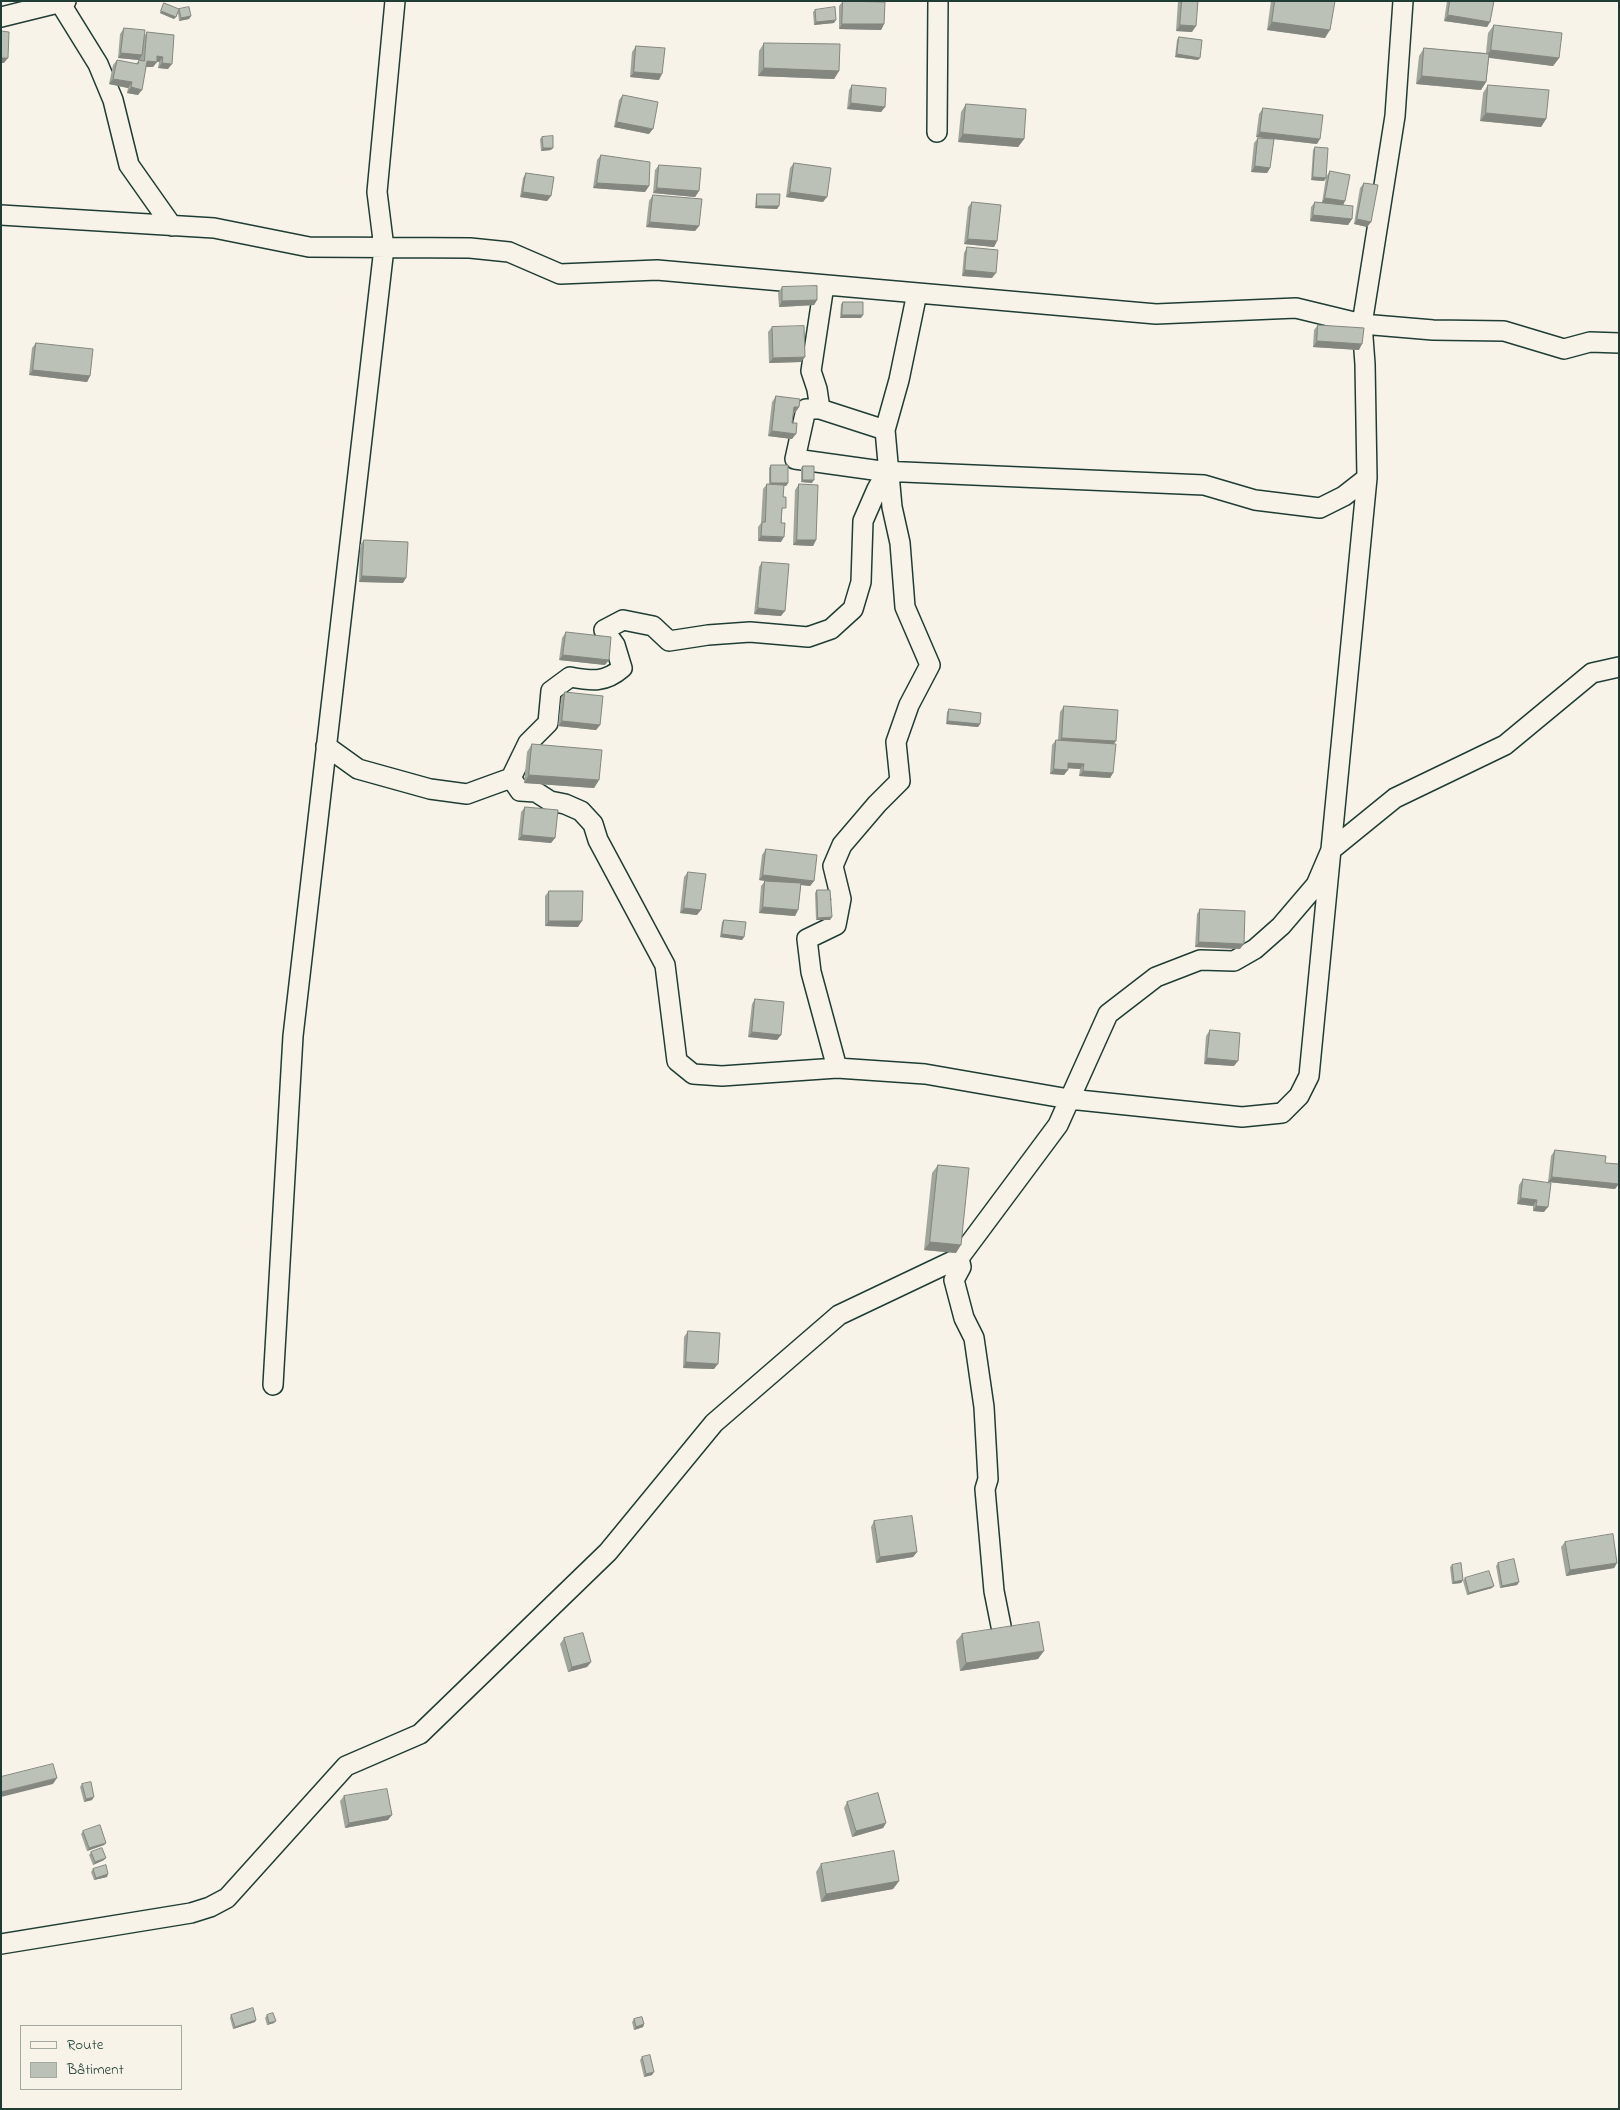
<!DOCTYPE html>
<meta charset="utf-8">
<style>
body{margin:0}
#map{position:relative;width:1620px;height:2110px;overflow:hidden;background:#f7f3e8;font-family:"Indie Flower",sans-serif}
canvas{display:block}
.frame{position:absolute;inset:0;border:2px solid #1f3d34;pointer-events:none}
.legend{position:absolute;left:20px;top:2025px;width:162px;height:65px;box-sizing:border-box;background:#f7f3e8;border:1px solid #a1aaa0;margin:0;padding:6px 9px;list-style:none;font-size:15px;color:#1f3d34}
.legend li{display:flex;align-items:center;gap:10px;height:25px}
.legend b{width:25px;border:1px solid #a1aaa0}
</style>
<div id="map">
<canvas width="1620" height="2110"></canvas>
<div class="frame"></div>
<ul class="legend">
<li><b style="height:6px;background:#f7f3e8"></b>Route</li>
<li><b style="height:14px;background:#bbc1b6"></b>Bâtiment</li>
</ul>
</div>
<script>
const context = document.querySelector('canvas').getContext('2d');
context.lineJoin = 'round';
function strokePath(path, color, width, dash) {
  context.strokeStyle = color;
  context.lineWidth = width;
  context.lineCap = dash ? 'butt' : 'round';
  context.setLineDash(dash || []);
  context.stroke(path);
}
function paint(path, color) {
  context.fillStyle = color;
  context.fill(path, 'evenodd');
}
const minor = new Path2D(`
 M59,1L98,64L113,100L129,165L172,226
 M1,17L66,1
 M937,132L938,1
 M1,215L214,228L309,247L470,248L509,252L560,274L657,270L1156,314L1296,308L1362,324L1433,330L1504,331L1564,349L1590,342L1619,343
 M824,285L811,371L817,389L820,409H806L795,459L881,471L1204,485L1255,500L1320,508L1344,496L1367,478
 M820,409L885,430
 M326,746L358,769L430,789L467,794L511,778L528,743L548,723L551,691L570,677C592,681 605,683 622,668L615,645L604,630L623,620L653,626L669,641L708,635L750,632L808,637L831,629L853,609L861,582L863,521L877,489L887,471
 M511,778L520,791L536,792L550,801L565,804L581,811L593,824L598,840L665,965L677,1061L693,1074L722,1076L837,1068L925,1074L1069,1099L1242,1117L1282,1113L1299,1096L1309,1076L1367,478L1365,364L1362,324L1395,116L1403,1
 M837,1068L811,972L807,939L836,925L841,899L833,866L842,845L877,804L900,781L896,742L909,705L930,665L905,607L900,543L892,507L885,430L899,380L917,293
 M959,1258L961,1267L954,1280L964,1318L974,1338L984,1407L988,1479L985,1489L994,1591L1001,1626
 M273,1385L293,1036L384,248L377,192L395,1
 M1,1944L191,1913L210,1907L227,1898L346,1766L420,1734L608,1552L714,1423L839,1315L959,1258L1058,1125L1108,1014L1156,977L1200,960L1234,961L1255,949L1281,926L1316,885L1331,850L1395,798L1505,745L1592,673L1619,667`);
const wall = new Path2D(`
 M843,1L884,24L881,30L839,29V6Z
 M1178,1H1198L1192,32L1176,31Z
 M1271,1H1335L1325,38L1267,30Z
 M1447,1H1494L1490,22L1487,27L1444,21Z
 M164,3L191,16L189,19L179,21L178,13L174,19L160,13Z
 M815,10L834,23L814,25L813,12Z
 M1494,25L1559,58L1553,66L1489,58L1486,82L1481,90L1416,84L1419,56L1424,48L1486,53L1488,33Z
 M124,28L144,37L147,32L174,35L168,69L158,68L159,62H157L153,67H146L138,95L127,93L128,88L109,84L113,65L117,60L136,64L139,60L118,58L120,34Z
 M1179,37L1198,60L1175,57L1177,40Z
 M764,43L839,71L834,79L758,76L759,51Z
 M636,46L659,80L630,77L632,52Z
 M852,85L885,107L881,112L847,109L849,90Z
 M1488,85L1546,119L1541,127L1480,121L1483,93Z
 M623,95L649,134L614,127L619,100Z
 M966,104L1024,139L1018,147L958,142L961,112Z
 M1263,108L1317,144L1256,137L1259,114Z
 M542,137L551,150L541,151L540,139Z
 M1258,138L1270,168L1267,173L1251,172L1254,143Z
 M1315,147L1326,178L1324,181L1311,180L1313,150Z
 M601,155L649,186L645,192L593,188L597,160Z
 M794,163L823,202L786,197L790,168Z
 M659,165L699,191L695,197L653,193L655,170Z
 M1330,171L1345,201L1343,205L1352,219L1348,225L1310,221L1311,207L1315,202L1322,203L1326,177Z
 M526,173L551,196L547,201L520,197L523,178Z
 M1364,183L1371,222L1367,227L1354,224L1360,188Z
 M757,194L779,206L777,209L755,208L756,196Z
 M653,195L699,226L695,231L646,227L649,201Z
 M972,202L997,241L994,247L964,244L968,207Z
 M967,247L992,278L962,276L964,253Z
 M782,287L817,300L814,305L779,307L778,293Z
 M843,302L861,318H840L841,304Z
 M1318,325L1359,350L1313,347L1314,330Z
 M772,327L801,362L769,363L768,332Z
 M36,343L90,376L87,382L29,375L32,348Z
 M776,396L799,407L795,413H793L792,423V439L768,436L772,402Z
 M771,465L788,483L786,486H784L782,513L781,542L758,541V527L761,523L763,489L767,484H769V468Z
 M803,466L812,483L801,482V468Z
 M799,484L816,540L813,546L793,545L795,490Z
 M364,540L403,583L359,582L360,545Z
 M762,562L781,616L754,614L759,567Z
 M566,632L605,665L559,660L562,638Z
 M565,692L600,725L596,730L558,726L561,698Z
 M1064,706L1116,741L1113,744V773L1110,778L1079,776L1080,769L1068,768L1064,775L1050,774L1052,745L1056,740H1058L1060,712Z
 M949,709L980,724L978,727L946,724L947,712Z
 M532,744L599,780L594,788L524,783L527,752Z
 M525,807L555,838L551,843L518,840L521,812Z
 M766,849L814,881L810,886L801,885L798,910L795,916L759,913L761,886L765,881L759,880L762,855Z
 M688,872L697,915L680,913L684,877Z
 M817,890L830,920H816L815,893Z
 M549,891L578,927L545,926V896Z
 M1200,909L1240,949L1195,947L1197,914Z
 M724,920L744,937L742,940L720,937L722,922Z
 M755,999L781,1035L777,1040L748,1037L752,1004Z
 M1210,1030L1234,1066L1204,1064L1206,1036Z
 M1555,1150L1605,1163L1615,1189L1548,1182L1551,1156Z
 M938,1165L956,1253L924,1250L932,1173Z
 M1523,1179L1544,1212L1533,1211V1206L1517,1204L1519,1185Z
 M688,1331L714,1369L683,1368L684,1337Z
 M874,1521L917,1552L913,1557L876,1563L871,1527Z
 M1565,1542L1617,1563L1614,1568L1566,1576L1561,1547Z
 M1498,1563L1519,1582L1517,1585L1500,1588L1496,1566Z
 M1452,1565L1463,1580L1461,1583L1452,1584L1450,1567Z
 M1465,1578L1492,1588L1467,1595L1463,1581Z
 M962,1634L1038,1659L960,1671L956,1641Z
 M564,1638L591,1662L587,1667L568,1672L560,1644Z
 M82,1784L92,1800L84,1802L80,1787Z
 M344,1796L388,1820L345,1828L340,1801Z
 M847,1802L886,1823L883,1828L852,1837L844,1808Z
 M83,1831L106,1843L104,1845L87,1851L81,1834Z
 M91,1852L104,1860L93,1865L89,1855Z
 M821,1864L899,1881L893,1889L821,1902L816,1872Z
 M93,1869L107,1877L94,1880L91,1872Z
 M231,2015L255,2022L233,2029L230,2018Z
 M267,2015L274,2023L267,2025L265,2018Z
 M634,2019L644,2024L643,2027L634,2030L632,2022Z
 M642,2057L652,2075L644,2077L640,2060Z`);
const shadedWall = new Path2D(`
 M161,11L176,17L174,19L160,13Z
 M1448,15L1490,22L1487,27L1444,21Z
 M191,16L189,19L179,21L181,18Z
 M836,20L834,23L814,25L816,22Z
 M1272,22L1330,30L1325,38L1267,30Z
 M842,24H884L881,30L839,29Z
 M1180,25L1196,26L1192,32L1176,31Z
 M1491,50L1559,58L1553,66L1485,57Z
 M121,53L142,55L139,60L118,58Z
 M1177,54L1200,58L1198,60L1175,57Z
 M157,56L163,57L159,62H157L153,67H144L147,61Z
 M1,58H8L4,63H1Z
 M162,63L172,64L168,69L158,68Z
 M764,68L839,71L834,79L758,76Z
 M634,72L662,74L659,80L630,77Z
 M1422,76L1486,82L1481,90L1416,84Z
 M113,79L132,82L128,88L109,84Z
 M131,87L142,90L138,95L127,93Z
 M851,103L885,107L881,112L847,109Z
 M1486,113L1546,119L1541,127L1480,121Z
 M617,122L653,129L649,134L614,127Z
 M1260,132L1320,139L1317,144L1256,137Z
 M963,134L1024,139L1018,147L958,142Z
 M543,148H553L551,150L541,151Z
 M1255,166L1270,168L1267,173L1251,172Z
 M1313,177L1326,178L1324,181L1311,180Z
 M597,183L649,186L645,192L593,188Z
 M657,188L699,191L695,197L653,193Z
 M523,192L551,196L547,201L520,197Z
 M790,192L827,197L823,202L786,197Z
 M1325,198L1345,201L1342,207L1321,203Z
 M757,206H779L777,209L755,208Z
 M1313,215L1352,219L1348,225L1310,221Z
 M1357,219L1371,222L1367,227L1354,224Z
 M650,222L699,226L695,231L646,227Z
 M968,239L997,241L994,247L964,244Z
 M965,270L996,273L992,278L962,276Z
 M817,300L814,305L779,307L782,301Z
 M842,315H863L861,318H840Z
 M1317,341L1362,344L1359,350L1313,347Z
 M805,357L801,362L769,363L773,358Z
 M33,370L90,376L87,382L29,375Z
 M794,407H799L795,413L790,412Z
 M772,431L796,434L792,439L768,436Z
 M803,480H814L812,483L801,482Z
 M771,483H788L786,486H769Z
 M761,536L784,537L781,542L758,541Z
 M797,540H816L813,546L793,545Z
 M362,576L406,578L403,583L359,582Z
 M758,608L785,611L781,616L754,614Z
 M563,655L609,660L605,665L559,660Z
 M562,721L600,725L596,730L558,726Z
 M948,721L980,724L978,727L946,724Z
 M1062,738L1116,741L1112,746L1058,743Z
 M1068,763L1084,764L1080,769L1064,768Z
 M1054,769L1068,770L1064,775L1050,774Z
 M1083,771L1113,773L1110,778L1079,776Z
 M529,775L599,780L594,788L524,783Z
 M522,835L555,838L551,843L518,840Z
 M763,875L814,881L810,886L759,880Z
 M763,907L798,910L795,916L759,913Z
 M684,908L701,910L697,915L680,913Z
 M832,917L830,920H816L818,918Z
 M549,921H582L578,927L545,926Z
 M722,934L744,937L742,940L720,937Z
 M1199,942L1244,944L1240,949L1195,947Z
 M752,1032L781,1035L777,1040L748,1037Z
 M1207,1058L1238,1061L1234,1066L1204,1064Z
 M1552,1177L1619,1184L1615,1189L1548,1182Z
 M1521,1198L1537,1200L1533,1206L1517,1204Z
 M1536,1206L1548,1207L1544,1212L1533,1211Z
 M930,1242L961,1245L956,1253L924,1250Z
 M686,1362L718,1364L714,1369L683,1368Z
 M917,1552L913,1557L876,1563L880,1557Z
 M1617,1563L1614,1568L1566,1576L1570,1570Z
 M1463,1580L1461,1583L1452,1584L1454,1582Z
 M1519,1582L1517,1585L1500,1588L1502,1586Z
 M1494,1586L1492,1588L1467,1595L1469,1593Z
 M1044,1651L1038,1659L960,1671L966,1663Z
 M591,1662L587,1667L568,1672L572,1667Z
 M57,1778L53,1784L1,1797V1792Z
 M94,1797L92,1800L84,1802L86,1799Z
 M392,1815L388,1820L345,1828L349,1823Z
 M886,1823L883,1828L852,1837L856,1831Z
 M106,1843L104,1845L87,1851L89,1848Z
 M106,1858L104,1860L93,1865L95,1862Z
 M108,1874L107,1877L94,1880L96,1878Z
 M899,1881L893,1889L821,1902L826,1894Z
 M256,2020L255,2022L233,2029L235,2027Z
 M276,2021L274,2023L267,2025L269,2023Z
 M644,2024L643,2027L634,2030L636,2027Z
 M654,2072L652,2075L644,2077L646,2074Z`);
const building = new Path2D(`
 M843,1L885,2L884,24H842Z
 M1182,1H1198L1196,26L1180,25Z
 M1275,1H1335L1330,30L1272,22Z
 M1450,1H1494L1490,22L1448,15Z
 M164,3L179,9L176,17L161,11Z
 M189,7L191,16L181,18L179,9Z
 M835,7L836,20L816,22L815,10Z
 M1494,25L1562,33L1559,58L1491,50Z
 M124,28L145,30L142,55L121,53Z
 M1,31L9,32L8,58H1Z
 M147,32L174,35L172,64L162,63L163,57L157,56V62L147,61L142,90L131,87L132,82L113,79L117,60L138,64L139,60L144,61Z
 M1179,37L1202,40L1200,58L1177,54Z
 M764,43L840,44L839,71L764,68Z
 M636,46L665,48L662,74L634,72Z
 M1424,48L1489,54L1486,82L1422,76Z
 M852,85L886,88L885,107L851,103Z
 M1488,85L1549,90L1546,119L1486,113Z
 M623,95L658,102L653,129L617,122Z
 M966,104L1026,109L1024,139L963,134Z
 M1263,108L1323,115L1320,139L1260,132Z
 M553,136V148H543L542,137Z
 M1258,138L1274,139L1270,168L1255,166Z
 M1315,147L1328,148L1326,178L1313,177Z
 M601,155L650,162L649,186L597,183Z
 M794,163L831,168L827,197L790,192Z
 M659,165L701,168L699,191L657,188Z
 M1330,171L1350,175L1345,201L1325,198Z
 M526,173L554,177L551,196L523,192Z
 M1364,183L1378,185L1371,222L1357,219Z
 M757,194H780L779,206H757Z
 M653,195L702,199L699,226L650,222Z
 M972,202L1001,205L997,241L968,239Z
 M1315,202L1353,206L1352,219L1313,215Z
 M967,247L998,250L996,273L965,270Z
 M817,286V300L782,301V287Z
 M843,302H863V315H842Z
 M1318,325L1364,328L1362,344L1317,341Z
 M804,326L805,357L773,358L772,327Z
 M36,343L93,349L90,376L33,370Z
 M776,396L800,399L799,407H794L792,423H797L796,434L772,431Z
 M771,465H788V483H771Z
 M803,466H814V480H803Z
 M767,484L784,485L783,497H786V508H782L781,523H785L784,537L761,536L762,522H765Z
 M799,484L818,485L816,540H797Z
 M364,540L408,542L406,578L362,576Z
 M762,562L789,564L785,611L758,608Z
 M566,632L611,637L609,660L563,655Z
 M565,692L603,696L600,725L562,721Z
 M1064,706L1118,710L1116,741L1062,738Z
 M949,709L981,713L980,724L948,721Z
 M1056,740L1116,744L1113,773L1083,771L1084,764L1068,763V770L1054,769Z
 M532,744L602,750L599,780L529,775Z
 M525,807L558,810L555,838L522,835Z
 M766,849L817,855L814,881L763,875Z
 M688,872L706,874L701,910L684,908Z
 M765,881L801,883L798,910L763,907Z
 M817,890H830L832,917L818,918Z
 M549,891H583L582,921H549Z
 M1200,909L1245,911L1244,944L1199,942Z
 M724,920L746,922L744,937L722,934Z
 M755,999L784,1002L781,1035L752,1032Z
 M1210,1030L1240,1033L1238,1061L1207,1058Z
 M1555,1150L1606,1156L1605,1163L1619,1164V1184L1552,1177Z
 M938,1165L969,1168L961,1245L930,1242Z
 M1523,1179L1551,1183L1548,1207L1536,1206L1537,1200L1521,1198Z
 M688,1331L720,1333L718,1364L686,1362Z
 M912,1516L917,1552L880,1557L874,1521Z
 M1613,1534L1617,1563L1570,1570L1565,1542Z
 M1514,1559L1519,1582L1502,1586L1498,1563Z
 M1461,1563L1463,1580L1454,1582L1452,1565Z
 M1489,1571L1494,1586L1469,1593L1465,1578Z
 M1039,1622L1044,1651L966,1663L962,1634Z
 M583,1633L591,1662L572,1667L564,1638Z
 M53,1764L57,1778L1,1792V1777Z
 M91,1782L94,1797L86,1799L82,1784Z
 M387,1789L392,1815L349,1823L344,1796Z
 M878,1793L886,1823L856,1831L847,1802Z
 M100,1825L106,1843L89,1848L83,1831Z
 M102,1848L106,1858L95,1862L91,1852Z
 M894,1851L899,1881L826,1894L821,1864Z
 M106,1865L108,1874L96,1878L93,1869Z
 M253,2008L256,2020L235,2027L231,2015Z
 M273,2013L276,2021L269,2023L267,2015Z
 M642,2017L644,2024L636,2027L634,2019Z
 M650,2055L654,2072L646,2074L642,2057Z`);
strokePath(minor, '#1f3d34', 22);
strokePath(minor, '#f7f3e8', 19);
paint(wall, '#a1a69d');
paint(shadedWall, '#83877f');
paint(building, '#bbc1b6');
strokePath(building, '#83877f', 1);
</script>
